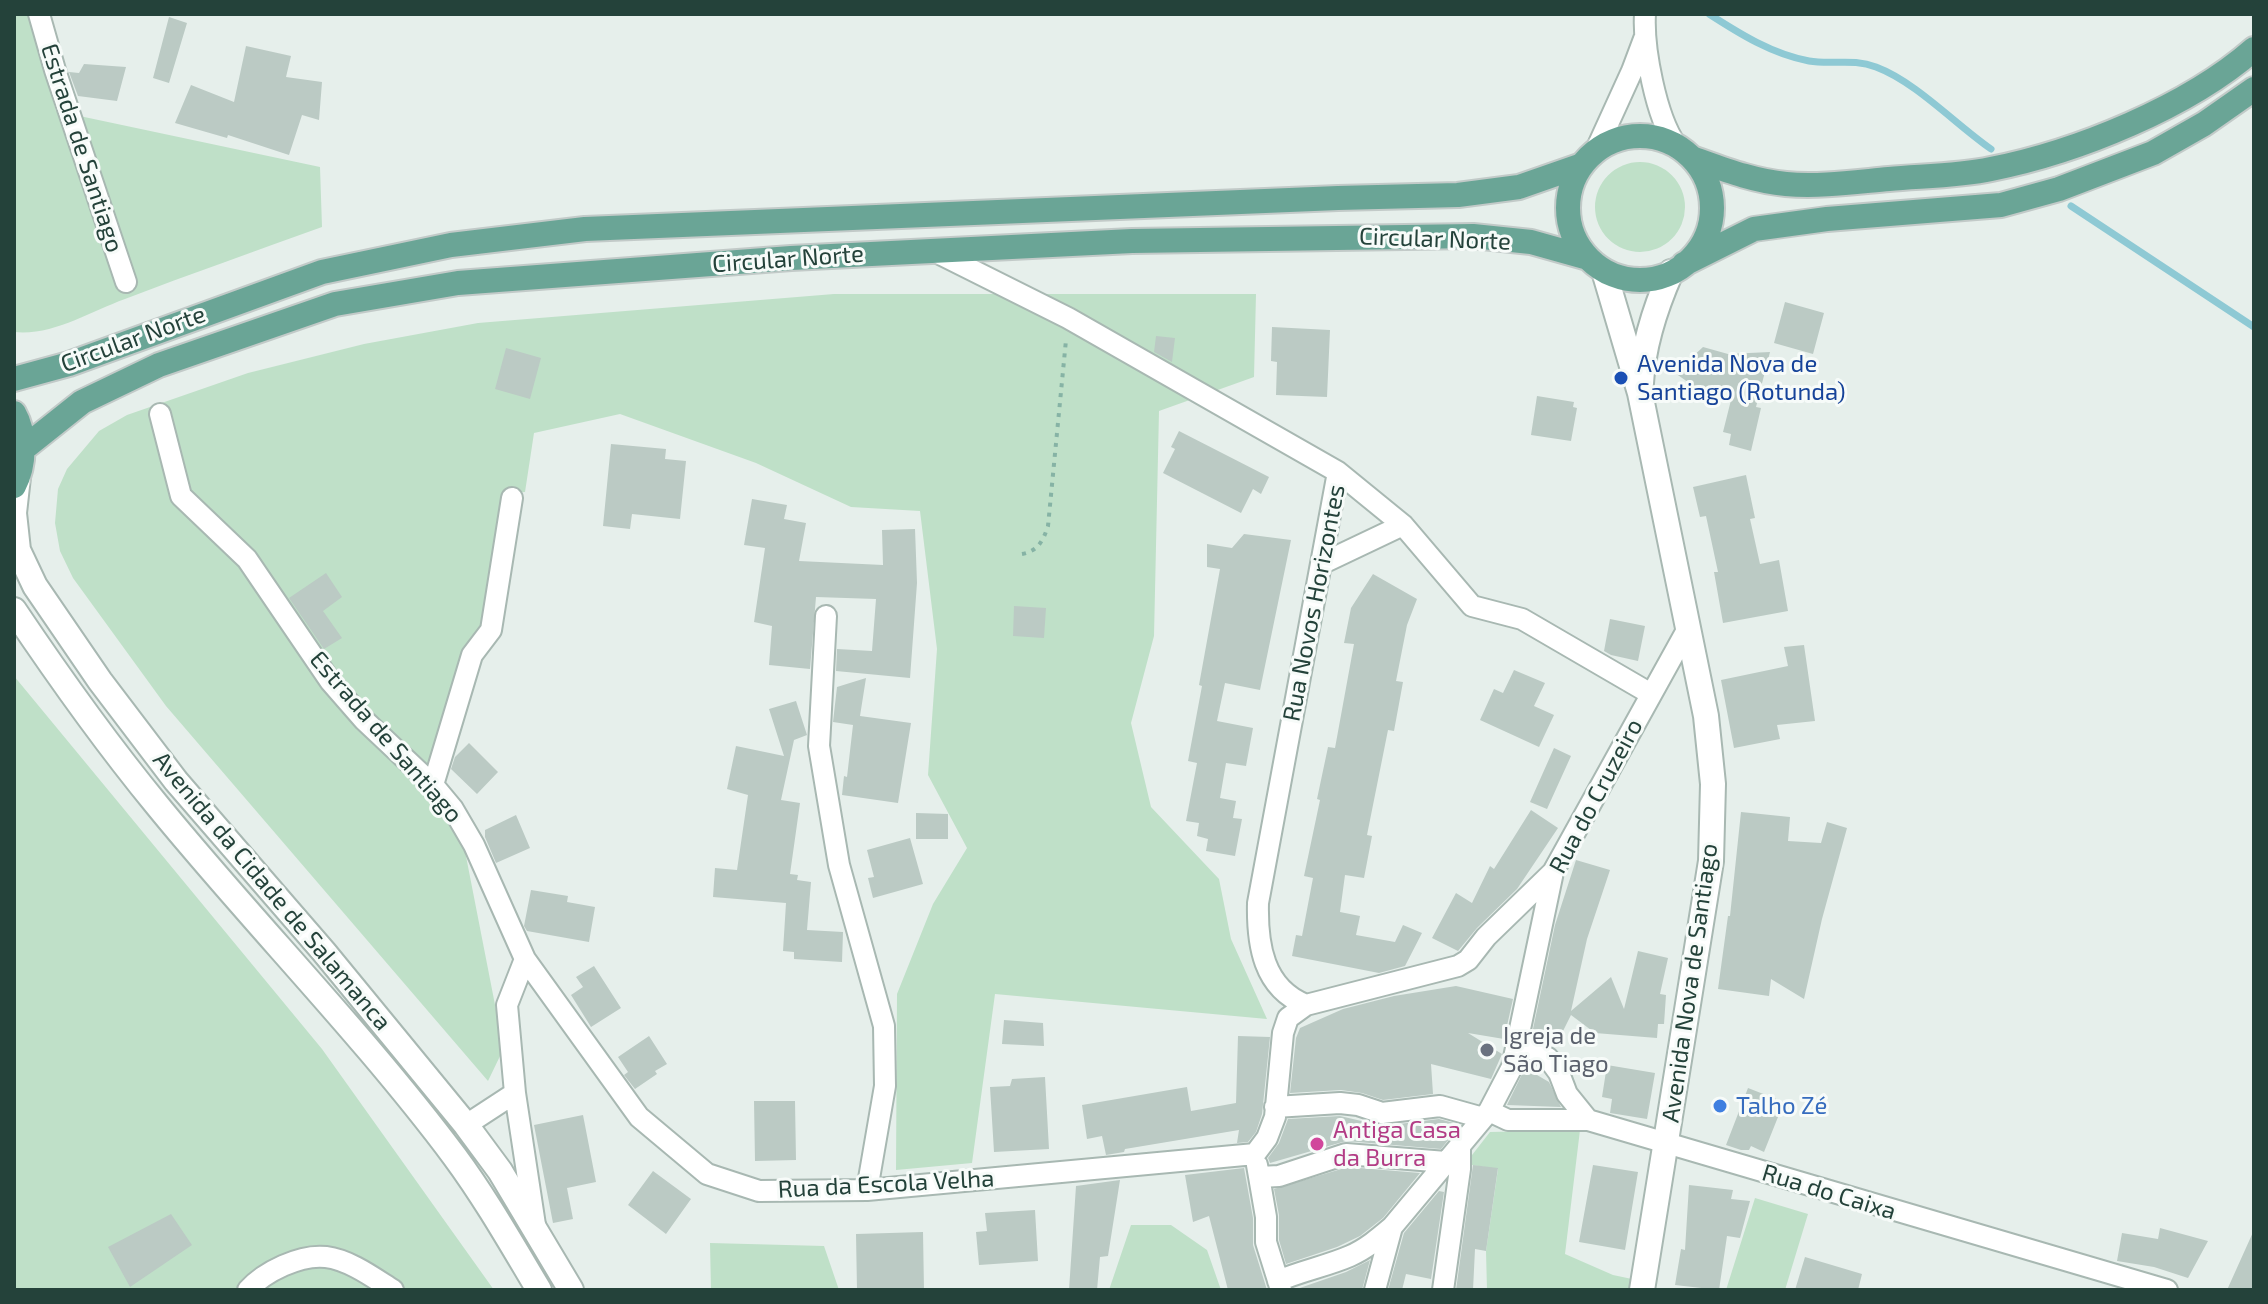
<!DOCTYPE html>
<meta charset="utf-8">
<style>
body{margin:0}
#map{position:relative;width:2268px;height:1304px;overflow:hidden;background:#e6efeb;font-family:"Exo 2",sans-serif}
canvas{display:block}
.frame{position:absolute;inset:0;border:16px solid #24423a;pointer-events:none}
</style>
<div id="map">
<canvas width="2268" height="1304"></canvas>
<div class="frame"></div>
</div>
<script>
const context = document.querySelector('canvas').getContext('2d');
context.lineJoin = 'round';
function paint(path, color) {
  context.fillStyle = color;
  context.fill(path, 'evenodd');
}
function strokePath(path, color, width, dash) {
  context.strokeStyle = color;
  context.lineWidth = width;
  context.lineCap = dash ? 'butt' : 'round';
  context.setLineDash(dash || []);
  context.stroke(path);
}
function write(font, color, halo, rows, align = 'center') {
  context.font = font + ' "Exo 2",sans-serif';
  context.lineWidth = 6;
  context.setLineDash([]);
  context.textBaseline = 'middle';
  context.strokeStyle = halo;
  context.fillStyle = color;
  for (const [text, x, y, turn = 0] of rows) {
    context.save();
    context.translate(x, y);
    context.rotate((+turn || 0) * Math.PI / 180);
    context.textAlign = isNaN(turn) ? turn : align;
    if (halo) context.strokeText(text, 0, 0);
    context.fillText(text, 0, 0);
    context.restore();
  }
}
const green = new Path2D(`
 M14,14H29L56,111L320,167L322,227C256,251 190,274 125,299C89,312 53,336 14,332Z
 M1595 207a45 45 0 1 1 90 0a45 45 0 1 1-90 0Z
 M834,294H1256L1254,377L1159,411L1154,636L1131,723L1151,807L1219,879L1231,939L1267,1019L995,994L972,1163L896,1170L897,994L933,904L967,848L928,775L937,649L920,511L851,507L756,463L620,414L534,433L525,492L501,494L484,626L471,638L425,786L464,846L497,1015L501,1054L488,1081L166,706L73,578L60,551L55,523L58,489L67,469L99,431L127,415L248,373L364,344L478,323Z
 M14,676L322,1049L494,1290H14Z
 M1580,1130L1565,1254L1613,1275L1632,1279L1631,1290H1487L1486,1251L1498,1169L1465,1164L1490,1132Z
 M1755,1198L1808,1214L1785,1290H1726Z
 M1131,1225H1171L1207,1250L1221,1290H1109Z
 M710,1243L824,1246L839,1290H711Z`);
const stream = new Path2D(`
 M1709,14C1740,34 1772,54 1809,61C1832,65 1853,58 1876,67C1916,82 1955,124 1991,149
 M2071,206L2254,327`);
const building = new Path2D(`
 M169,17L187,23L169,83L153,78Z
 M246,46L291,56L286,77L322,82L319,120L302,115L289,155L228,135L227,138L175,123L191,85L234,102Z
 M84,64L126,67L117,101L78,96L69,72L79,73Z
 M1785,302L1824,313L1813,354L1774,343Z
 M1272,327L1330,330L1327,397L1276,395L1277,362L1271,361Z
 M1156,336L1175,338L1172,362L1154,352Z
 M1703,347L1728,354L1770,352L1756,407L1761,408L1751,451L1729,445L1731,434L1723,432L1733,392H1702L1675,373Z
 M506,348L541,358L530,399L495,389Z
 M1537,396L1574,402L1573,407L1577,408L1571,441L1531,435Z
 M1179,431L1269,477L1261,494L1253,489L1241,513L1163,473L1175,449L1171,447Z
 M611,444L666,449L665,459L686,461L680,519L632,514L630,529L603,526Z
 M1746,475L1755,518L1750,519L1760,564L1779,560L1788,611L1723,623L1714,572H1718L1706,516L1700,517L1693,487Z
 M752,499L787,505L784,519L806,523L799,561L883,565L882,530L915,529L917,583L910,678L836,671L837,649L872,651L876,599L816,597L810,669L769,665L772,626L754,622L765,548L744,545Z
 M1244,534L1291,540L1260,690L1225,683L1217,721L1253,728L1246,766L1226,763L1220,798L1236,801L1233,818L1242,819L1235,856L1206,851L1208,839L1197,836L1199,823L1186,821L1197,763L1188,761L1202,686L1199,685L1220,569L1207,567V544L1232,548Z
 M326,573L342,597L323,611L342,638L324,649L289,598Z
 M1373,574L1417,599L1407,625L1396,681L1403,682L1394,731L1388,730L1367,835L1372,836L1364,878L1345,875L1340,912L1360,916L1356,935L1395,942L1403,925L1422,933L1405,966L1379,973L1292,956L1296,935L1302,936L1313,878L1304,876L1320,800L1317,799L1328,747L1335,748L1354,644L1344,643L1351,608Z
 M1014,606L1046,608L1044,638L1013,636Z
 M1610,619L1645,626L1638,661L1611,655L1604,651Z
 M1804,645L1815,721L1777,725L1780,739L1734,748L1721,680L1788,666L1784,647Z
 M1514,670L1545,683L1534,706L1554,715L1539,747L1480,720L1494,689L1503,693Z
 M866,678L860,716L911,723L898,803L842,795L844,776L847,777L853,725L833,722L837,687Z
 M796,701L807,735L794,740L781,800L800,803L790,874L798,875L797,880L811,882L807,930L843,932L842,962L794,959V952L783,951L786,903L713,897L715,868L737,870L748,795L727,789L736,746L784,756L769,709Z
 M469,743L498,772L477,794L451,769L455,757Z
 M1554,748L1571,756L1547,809L1530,802Z
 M1531,810L1558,828L1517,889L1477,928L1458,951L1432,938L1456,893L1472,903L1490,866L1494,869Z
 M1741,812L1790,817L1788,841L1821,843L1827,822L1847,828L1822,919L1804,999L1771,979L1769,996L1718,989L1728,916H1730Z
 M916,813L948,814V839H916Z
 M516,815L530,848L496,863L485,837V830Z
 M910,838L923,884L873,898L868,878L874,877L867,850Z
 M1576,860L1610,870L1587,939L1571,1011L1611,977L1624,1009L1638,951L1668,958L1660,994L1666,995L1664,1024H1658L1657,1038L1595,1033L1571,1015L1563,1031L1533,1029L1555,925Z
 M531,890L568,896L567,902L595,907L589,942L527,931L524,926Z
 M594,966L621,1008L591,1027L571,995L583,987L576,977Z
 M1456,986L1513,999L1504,1039L1468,1033L1502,1054L1491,1079L1431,1064L1433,1094L1383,1100L1362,1093L1341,1090L1290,1093L1296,1038L1300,1028L1343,1009L1394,996Z
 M1004,1020L1043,1023L1044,1046L1002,1044Z
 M649,1036L667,1064L655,1071L657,1074L635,1089L624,1075L628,1072L618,1057Z
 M1238,1036L1270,1037L1262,1114L1256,1132L1248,1142L1237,1143L1239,1130L1125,1149L1124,1152L1106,1155L1102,1136L1087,1139L1082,1105L1187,1087L1191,1111L1236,1103Z
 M1607,1065L1655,1073L1647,1119L1610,1113L1612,1099L1602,1097Z
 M1525,1068L1549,1082L1561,1107L1507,1105Z
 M1045,1077L1049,1149L994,1152L990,1087L1010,1086L1012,1079Z
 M1748,1088L1784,1102L1764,1152L1751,1146L1749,1150H1741L1726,1145Z
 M754,1101H795L796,1160L755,1161Z
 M583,1115L596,1182L567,1188L573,1219L553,1223L534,1125Z
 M1340,1116L1383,1126L1439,1119L1454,1123V1133L1441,1149L1346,1141L1270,1163L1268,1158L1279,1143L1288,1119Z
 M1473,1165L1498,1168L1486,1251L1475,1249L1473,1290H1456Z
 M1593,1165L1638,1172L1625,1250L1579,1242Z
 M1348,1167L1420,1173L1383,1218L1360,1236L1337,1247L1286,1264L1279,1240V1215L1274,1189Z
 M1244,1168L1253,1218V1245L1267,1290H1228L1209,1216L1193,1222L1185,1175Z
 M653,1171L691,1199L666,1234L628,1205Z
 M1120,1180L1108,1256L1100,1257L1097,1290H1069L1076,1186Z
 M1689,1185L1733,1190L1731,1199L1750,1201L1740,1238L1727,1236L1719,1290L1675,1285L1681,1249L1685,1250Z
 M1439,1191L1444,1192L1431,1279L1406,1274L1402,1290H1388L1404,1233Z
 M1035,1210L1038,1261L979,1265L976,1232L987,1231L985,1213Z
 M171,1214L192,1245L130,1287L108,1247Z
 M2160,1228L2208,1241L2188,1278L2154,1267L2117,1261L2122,1233L2158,1239Z
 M2254,1230V1290H2227Z
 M923,1232L924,1290H857L856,1234Z
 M1805,1257L1862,1274L1858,1290H1795Z
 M1370,1260L1362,1290H1294L1346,1272Z`);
const path = new Path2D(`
 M1022,554C1038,551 1043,541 1048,526L1066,340`);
const minor = new Path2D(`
 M39,14L55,70L126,282
 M1645,14C1643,48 1656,117 1676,145
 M1596,150L1632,71L1644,39
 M934,251L1068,318L1338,472L1403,525L1472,606L1522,619L1651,694
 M160,414L181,496L247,559L330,681L364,720L433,785L453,809L474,845L525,959L639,1117L707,1174L759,1191L867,1190L1255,1154
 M1321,564L1403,525
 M826,616L819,746L839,865L884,1026L885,1086L867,1190
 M433,785L472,655L491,630L512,498
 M525,959L507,1005L515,1093L535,1225
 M1306,1005C1263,988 1257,944 1258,903L1338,472
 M1517,1041L1548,1058L1559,1073L1567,1094L1588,1120
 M1275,1107L1340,1103L1358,1105L1382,1113L1440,1106L1483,1118
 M1489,1111L1508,1120H1588L2167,1290
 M466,1125L515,1093
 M1255,1154L1267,1138L1275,1117L1283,1033L1288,1018L1306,1005L1458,966L1468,960L1486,937L1553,872
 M1257,1165L1266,1217V1242L1281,1290
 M1260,1177L1279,1176L1346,1154L1446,1162
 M1278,1281C1301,1271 1327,1266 1350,1256C1366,1249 1379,1238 1392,1227
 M248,1290C264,1272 300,1254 326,1257C350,1260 374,1278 393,1290
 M1375,1290L1392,1227L1489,1111L1512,1067L1553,872L1687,630
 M1443,1290L1460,1169V1146`);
const tertiary = new Path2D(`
 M1604,271L1640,393L1706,716L1713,784L1711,861L1642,1290
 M1641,383C1643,346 1656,306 1671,272
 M18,477L14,513L18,550L35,586L100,681L176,781L324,952L466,1125L500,1171L571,1290
 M14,610C59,677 106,743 157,805C254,924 363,1034 455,1157C486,1199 512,1245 539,1290`);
const primary = new Path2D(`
 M1568 208a72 72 0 1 1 144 0a72 72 0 1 1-144 0Z
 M1692,158C1723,169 1753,181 1786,184C1819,187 1855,182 1889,179C1922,176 1958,176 1991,169C2077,152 2188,107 2254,49
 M1684,264L1754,229L1827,219L2001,205L2059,189L2153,153L2204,124L2254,89
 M14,379L69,364L322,272L451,245L585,229L1338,198L1458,195L1519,187L1582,165
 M14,413C26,434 25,465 14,486
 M23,449L82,402L159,365L335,304L458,283L791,258L1132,241L1473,236L1531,242L1588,258`);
const markers = [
 [1621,378,8,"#1a4fb4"],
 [1487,1050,8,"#6b7280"],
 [1720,1106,8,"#3f7fe0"],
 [1317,1144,8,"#d1479c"]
];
const streetNames = [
 ["Estrada de Santiago",82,148,72],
 ["Circular Norte",1435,239,2],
 ["Circular Norte",788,259,-4],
 ["Circular Norte",133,339,-20],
 ["Rua Novos Horizontes",1314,603,-79],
 ["Estrada de Santiago",386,737,49],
 ["Rua do Cruzeiro",1596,796,-62],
 ["Avenida da Cidade de Salamanca",272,891,50],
 ["Avenida Nova de Santiago",1690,983,-82],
 ["Rua da Escola Velha",886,1184,-3],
 ["Rua do Caixa",1829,1192,17]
];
const transitNames = [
 ["Avenida Nova de",1637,364],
 ["Santiago (Rotunda)",1637,392]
];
const worshipNames = [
 ["Igreja de",1503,1036],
 ["São Tiago",1503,1064]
];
const shopNames = [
 ["Talho Zé",1736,1106]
];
const hotelNames = [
 ["Antiga Casa",1333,1130],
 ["da Burra",1333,1158]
];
paint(green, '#bfe0c8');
strokePath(stream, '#8ec9d4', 7);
paint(building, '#bbcac4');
strokePath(minor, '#a8b8b2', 24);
strokePath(tertiary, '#a8b8b2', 28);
strokePath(primary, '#c2cac8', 28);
strokePath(path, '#86b3a5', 4, [4, 6]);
strokePath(minor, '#fff', 20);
strokePath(tertiary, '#fff', 24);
strokePath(primary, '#6aa596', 24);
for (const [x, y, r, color] of markers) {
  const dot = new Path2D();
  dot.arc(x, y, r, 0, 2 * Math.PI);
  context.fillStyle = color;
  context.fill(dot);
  strokePath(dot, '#f7fbf9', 3);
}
write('24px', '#24423a', '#f7fbf9', streetNames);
write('24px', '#164399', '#f7fbf9', transitNames, 'left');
write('24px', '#5b616d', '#f7fbf9', worshipNames, 'left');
write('24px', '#366cbe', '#f7fbf9', shopNames, 'left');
write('24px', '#b23c85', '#f7fbf9', hotelNames, 'left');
</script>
